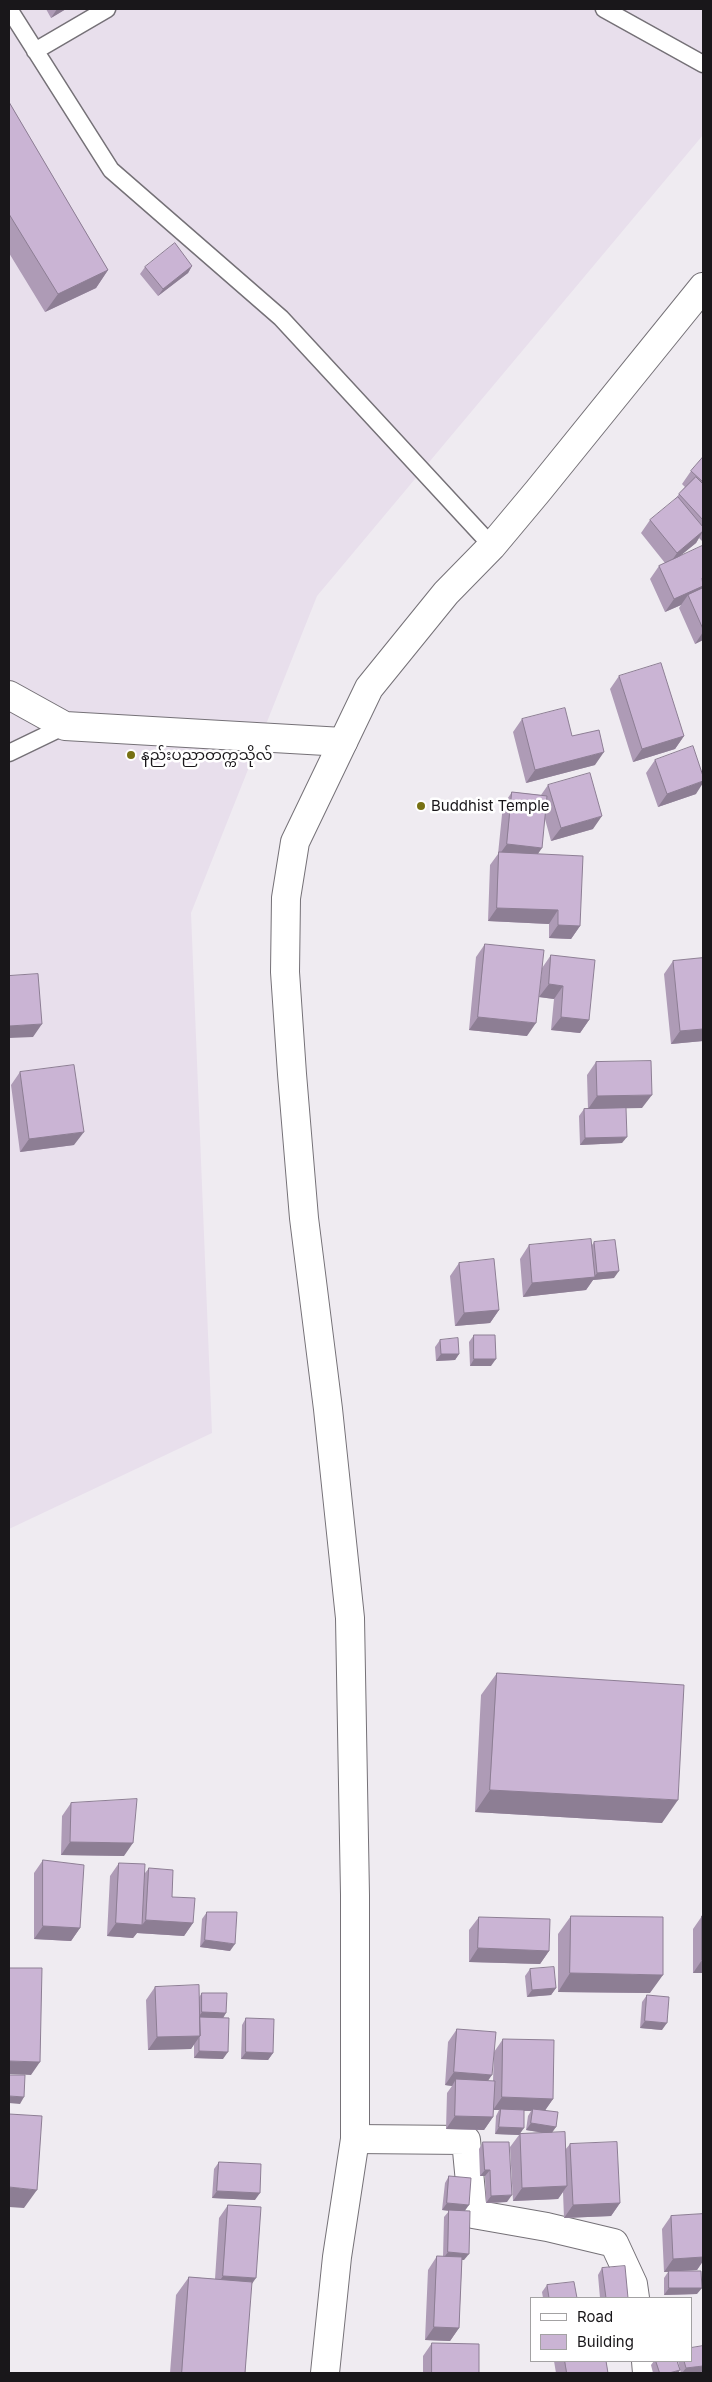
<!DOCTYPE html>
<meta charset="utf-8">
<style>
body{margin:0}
#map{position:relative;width:712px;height:2382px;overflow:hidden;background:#efebf1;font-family:Inter,sans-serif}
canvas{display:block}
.frame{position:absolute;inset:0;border:10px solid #19171a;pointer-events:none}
.legend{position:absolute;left:530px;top:2297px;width:162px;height:65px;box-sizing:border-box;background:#fff;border:1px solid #a3a2a3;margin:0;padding:6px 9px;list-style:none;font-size:15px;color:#19171a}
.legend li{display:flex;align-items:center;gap:10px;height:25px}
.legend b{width:25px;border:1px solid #a3a2a3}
</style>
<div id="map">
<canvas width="712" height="2382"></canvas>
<div class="frame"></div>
<ul class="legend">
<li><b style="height:6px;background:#fff"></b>Road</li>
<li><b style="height:14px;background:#cab4d4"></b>Building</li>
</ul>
</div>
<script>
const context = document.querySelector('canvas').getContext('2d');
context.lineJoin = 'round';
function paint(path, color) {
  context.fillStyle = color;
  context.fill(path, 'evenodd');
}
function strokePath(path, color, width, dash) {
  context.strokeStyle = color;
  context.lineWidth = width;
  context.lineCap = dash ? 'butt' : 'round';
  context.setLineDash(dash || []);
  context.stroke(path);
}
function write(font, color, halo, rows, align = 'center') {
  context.font = font + ' Inter,"Noto Sans Myanmar",sans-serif';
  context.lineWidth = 5;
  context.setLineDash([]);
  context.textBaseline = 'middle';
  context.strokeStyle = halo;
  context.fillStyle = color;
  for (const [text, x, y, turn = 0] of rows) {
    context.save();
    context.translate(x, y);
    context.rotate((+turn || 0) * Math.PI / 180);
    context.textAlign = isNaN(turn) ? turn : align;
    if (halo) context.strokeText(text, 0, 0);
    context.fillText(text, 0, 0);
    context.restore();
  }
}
const built = new Path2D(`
 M9,9H703V135L317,596L191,913L212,1433L9,1529Z`);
const lane = new Path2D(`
 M9,9L111,170L281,318L492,546
 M604,9L703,64
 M35,51L107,9
 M9,753L65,726`);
const street = new Path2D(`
 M9,695L65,726L343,742
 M355,2139L466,2140L473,2214L547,2227L614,2243L633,2284L635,2298
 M646,2361L647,2373`);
const highway = new Path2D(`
 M325,2373L337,2257L355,2139V1895L350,1618L328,1409L304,1218L292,1074L285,972L286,898L295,842L369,688L446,593L492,546L538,491L703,287`);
const wall = new Path2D(`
 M46,9H66L51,18Z
 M9,102L108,270L96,288L45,312L9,253Z
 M192,266L188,273L158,296L140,274L145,267Z
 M703,457V542L699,538L696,543L678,557L703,548V640L695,644L679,608L681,605L665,612L650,579L659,566L665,563L641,533L650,520L674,501L679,494L685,487L682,484L691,471Z
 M619,676L684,736L675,749L633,762L610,689Z
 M522,719L572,736L595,765L526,783L513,732Z
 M655,760L696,794L658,807L646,773Z
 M548,785L593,829L551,841L545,819L538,854L580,926L571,939L549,938V924L488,921L490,865L498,854L503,805L512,792L541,795Z
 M485,944L527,1036L469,1030L476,957Z
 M551,955L589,1020L580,1033L551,1030L554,999L539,997L542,968Z
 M703,958V1041L671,1044L664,974L673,961Z
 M596,1062L642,1108H626L622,1143L580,1145L579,1116L584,1109H588L587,1075Z
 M20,1072L74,1145L20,1152L11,1085Z
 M594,1242L614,1278L593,1280L586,1290L523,1297L520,1259L529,1245H592Z
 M459,1263L499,1310L490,1323L455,1326L450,1276Z
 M474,1335L491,1366H470L469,1342Z
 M440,1340L459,1354L455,1360L436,1361L435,1347Z
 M497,1673L662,1823L475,1812L481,1695Z
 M71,1803L124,1856L61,1855L62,1816Z
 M43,1860L80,1928L71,1941L34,1939V1873Z
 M119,1863L145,1873L149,1868L193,1923L184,1936L137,1933L133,1938L107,1936L110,1876Z
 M207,1912L230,1951L200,1947L202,1919Z
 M571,1916L650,1993L558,1992V1934Z
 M702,1916L703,1973H693V1929Z
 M479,1917L549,1951L540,1964L469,1962V1930Z
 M530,1969L556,1988L551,1995L527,1997L525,1976Z
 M155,1987L199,1997L202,1993L223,2017V2059L194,2058V2044L191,2049L148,2050L146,2000Z
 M647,1995L662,2030L640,2028L642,2002Z
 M246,2018L273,2053L268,2060L241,2059L242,2025Z
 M457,2029L488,2081H493L494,2052L503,2039L553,2099L545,2110L556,2127L552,2132L565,2150L570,2144L620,2203L611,2216L564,2218L563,2192L558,2199L513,2201L510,2147L519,2135L495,2134L496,2116L499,2110H493V2117L484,2130L446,2129L447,2093L452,2086L445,2085L448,2042ZM524,2111H531L528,2116L526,2130L544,2133L520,2134Z
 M483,2142L507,2202L486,2203L485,2176H480L479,2149Z
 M219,2162L255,2200L212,2198L214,2169Z
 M449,2176L465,2211L464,2260H462L459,2328L450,2341L425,2340L428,2270L437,2256L443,2257L444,2217L449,2211L442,2210L445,2183Z
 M228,2205L251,2286L245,2373H170L176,2295L189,2277L215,2279L219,2218Z
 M703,2214V2261L697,2270L676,2271L697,2294L664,2295V2278L668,2272H664L662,2229L671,2216Z
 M602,2268L628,2298H600L598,2275Z
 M547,2285L577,2298H543L542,2292Z
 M432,2343L479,2373H423V2356Z
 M554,2361H606L608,2373H556Z
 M654,2361H677L680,2369L678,2361H691L703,2372L693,2373H681L680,2370L678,2373H653L651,2365Z`);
const shadedWall = new Path2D(`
 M57,9H66L51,18Z
 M192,266L188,273L158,296L163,289Z
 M108,270L96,288L45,312L58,294Z
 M703,531L696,543L668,566L677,553Z
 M703,578V588L688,595L681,605L665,612L674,599Z
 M703,632V640L695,644Z
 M684,736L675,749L633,762L642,749Z
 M604,752L595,765L526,783L535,770Z
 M703,781V783L696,794L658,807L667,794Z
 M602,816L593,829L551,841L561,828Z
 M507,844L542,848L533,861L499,855Z
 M497,908L558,910L549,924L488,921Z
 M558,925L580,926L571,939L549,938Z
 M549,984L563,986L554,999L539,997Z
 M478,1017L536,1023L527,1036L469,1030Z
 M561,1017L589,1020L580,1033L551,1030Z
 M42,1024L33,1037L9,1038V1026Z
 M703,1029V1041L671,1044L680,1031Z
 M652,1095L642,1108L588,1109L597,1096Z
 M84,1132L74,1145L20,1152L29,1139Z
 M627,1137L622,1143L580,1145L585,1138Z
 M619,1271L614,1278L593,1280L586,1290L523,1297L532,1283L594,1277L597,1273Z
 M499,1310L490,1323L455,1326L464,1313Z
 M441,1354H459L455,1360L436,1361Z
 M474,1359H496L491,1366H470Z
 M490,1790L678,1800L662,1823L475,1812Z
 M70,1842L133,1843L124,1856L61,1855Z
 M146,1920L193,1923L184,1936L137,1933L133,1938L107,1936L116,1923L142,1925Z
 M43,1926L80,1928L71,1941L34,1939Z
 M205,1940L235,1944L230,1951L200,1947Z
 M478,1948L549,1951L540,1964L469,1962Z
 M702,1960H703V1973H693Z
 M570,1973L663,1975L650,1993L558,1992Z
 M556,1988L551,1995L527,1997L532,1990Z
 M202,2012L226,2013L222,2020L197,2019Z
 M645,2021L667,2023L662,2030L640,2028Z
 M200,2036L191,2049L148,2050L157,2037Z
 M199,2051L228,2052L223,2059L194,2058Z
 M246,2052L273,2053L268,2060L241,2059Z
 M9,2061L40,2062L31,2075L9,2074Z
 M454,2072L492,2075L483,2088L456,2079L452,2086L445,2085Z
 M9,2096L24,2097L20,2104L9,2103Z
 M502,2097L553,2099L544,2112L533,2109L531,2111L500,2110L501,2109L499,2110H493Z
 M455,2116L493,2117L484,2130L446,2129Z
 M531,2123L556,2127L551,2134L526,2130Z
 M499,2127L524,2128L519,2135L495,2134Z
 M485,2170H490L485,2176H480Z
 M567,2186L558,2199L513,2201L522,2188Z
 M9,2187L37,2190L24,2208L9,2207Z
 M217,2191L260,2193L255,2200L212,2198Z
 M512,2195L507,2202L486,2203L491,2196Z
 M447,2203L469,2205L464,2212L442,2210Z
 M620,2203L611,2216L564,2218L573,2205Z
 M448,2252L469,2254L464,2260L443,2259Z
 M703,2257V2261L697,2270L664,2272L673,2259Z
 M223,2276L256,2278L247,2291L214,2289Z
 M669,2288H702L697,2294L664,2295Z
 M434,2327L459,2328L450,2341L425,2340Z
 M703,2366V2372L693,2373H682L686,2368Z
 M680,2370L678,2373H669Z`);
const building = new Path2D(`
 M9,102L108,270L58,294L9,214Z
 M175,243L192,266L163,289L145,267Z
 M703,457V482L691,471Z
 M696,477L703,484V520L679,494Z
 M678,497L703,527V531L677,553L650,520Z
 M702,546L703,548V578H702L703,586L674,599L659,566Z
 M703,588V629L688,595Z
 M661,663L684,736L642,749L619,676Z
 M565,708L572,736L599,730L604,752L535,770L522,719Z
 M693,746L703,776V781L667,794L655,760Z
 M590,773L602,816L561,828L548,785Z
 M512,792L547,796L542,848L507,844Z
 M499,852L583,856L580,926L558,925V910L497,908Z
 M485,944L544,950L536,1023L478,1017Z
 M551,955L595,960L589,1020L561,1017L563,986L549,984Z
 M703,958V1029L680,1031L673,961Z
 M38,974L42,1024L9,1026V976Z
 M651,1061L652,1095L597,1096L596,1062Z
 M74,1065L84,1132L29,1139L20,1072Z
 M626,1108L627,1137L585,1138L584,1109Z
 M591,1239L595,1277L532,1283L529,1245Z
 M615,1240L619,1271L597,1273L594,1242Z
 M494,1259L499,1310L464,1313L459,1263Z
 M474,1335H495L496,1359H474Z
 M458,1338L459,1354H441L440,1340Z
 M497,1673L684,1685L678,1800L490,1790Z
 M137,1799L133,1843L70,1842L71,1803Z
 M43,1860L84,1865L80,1928L43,1926Z
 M119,1863L145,1864L142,1925L116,1923Z
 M149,1868L173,1870L172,1897L195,1898L193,1923L146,1920Z
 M207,1912H237L235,1944L205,1940Z
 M571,1916L663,1917V1975L570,1973Z
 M702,1916H703V1960H702Z
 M479,1917L550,1919L549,1951L478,1948Z
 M554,1967L556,1988L532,1990L530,1969Z
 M9,1968H42L40,2062L9,2061Z
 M199,1985L200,2036L157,2037L155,1987Z
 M202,1993H227L226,2013L202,2012Z
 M647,1995L669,1997L667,2023L645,2021Z
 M200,2017L229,2018L228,2052L199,2051V2037L200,2036Z
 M246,2018L274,2019L273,2053L246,2052Z
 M457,2029L496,2032L492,2075L454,2072Z
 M503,2039L554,2040L553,2099L502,2097Z
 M9,2075H25L24,2097L9,2096Z
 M456,2079L495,2081L493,2117L455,2116Z
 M501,2109L524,2110V2128L499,2127Z
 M533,2109L558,2112L556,2127L531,2123Z
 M9,2114L42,2116L37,2190L9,2187Z
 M565,2132L567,2186L522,2188L520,2134Z
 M483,2142H509L512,2195L491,2196L490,2170H485Z
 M617,2142L620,2203L573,2205L570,2144Z
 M219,2162L261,2164L260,2193L217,2191Z
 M449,2176L471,2178L469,2205L447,2203Z
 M228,2205L261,2207L256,2278L223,2276Z
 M449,2210L470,2211L469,2254L448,2252Z
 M703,2214V2257L673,2259L671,2216Z
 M437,2256L462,2257L459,2328L434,2327Z
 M625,2266L628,2298H606L602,2268Z
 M669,2271H701L702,2288H669Z
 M189,2277L252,2282L245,2373H182Z
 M574,2282L577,2298H549L547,2285Z
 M432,2343L479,2344V2373H432Z
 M703,2346V2366L686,2368L684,2361H691V2348Z
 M565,2361H606L608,2373H567Z
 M656,2361H677L680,2370L669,2373H660Z`);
const markers = [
 [131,755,5,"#777113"],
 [421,806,5,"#777113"]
];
const poiNames = [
 ["နည်းပညာတက္ကသိုလ်",141,755],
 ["Buddhist Temple",431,806]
];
paint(built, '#e8dfec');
strokePath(lane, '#757177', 19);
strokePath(street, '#757177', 30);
strokePath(highway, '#757177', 30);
strokePath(lane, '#fff', 16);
strokePath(street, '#fff', 28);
strokePath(highway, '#fff', 28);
paint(wall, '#ae9bb6');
paint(shadedWall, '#8d7e94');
paint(building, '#cab4d4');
strokePath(building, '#8d7e94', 1);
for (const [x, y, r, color] of markers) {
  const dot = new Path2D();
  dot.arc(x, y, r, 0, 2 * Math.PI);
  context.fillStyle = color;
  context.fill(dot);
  strokePath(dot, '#fff', 2);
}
write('15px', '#19171a', '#fff', poiNames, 'left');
</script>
